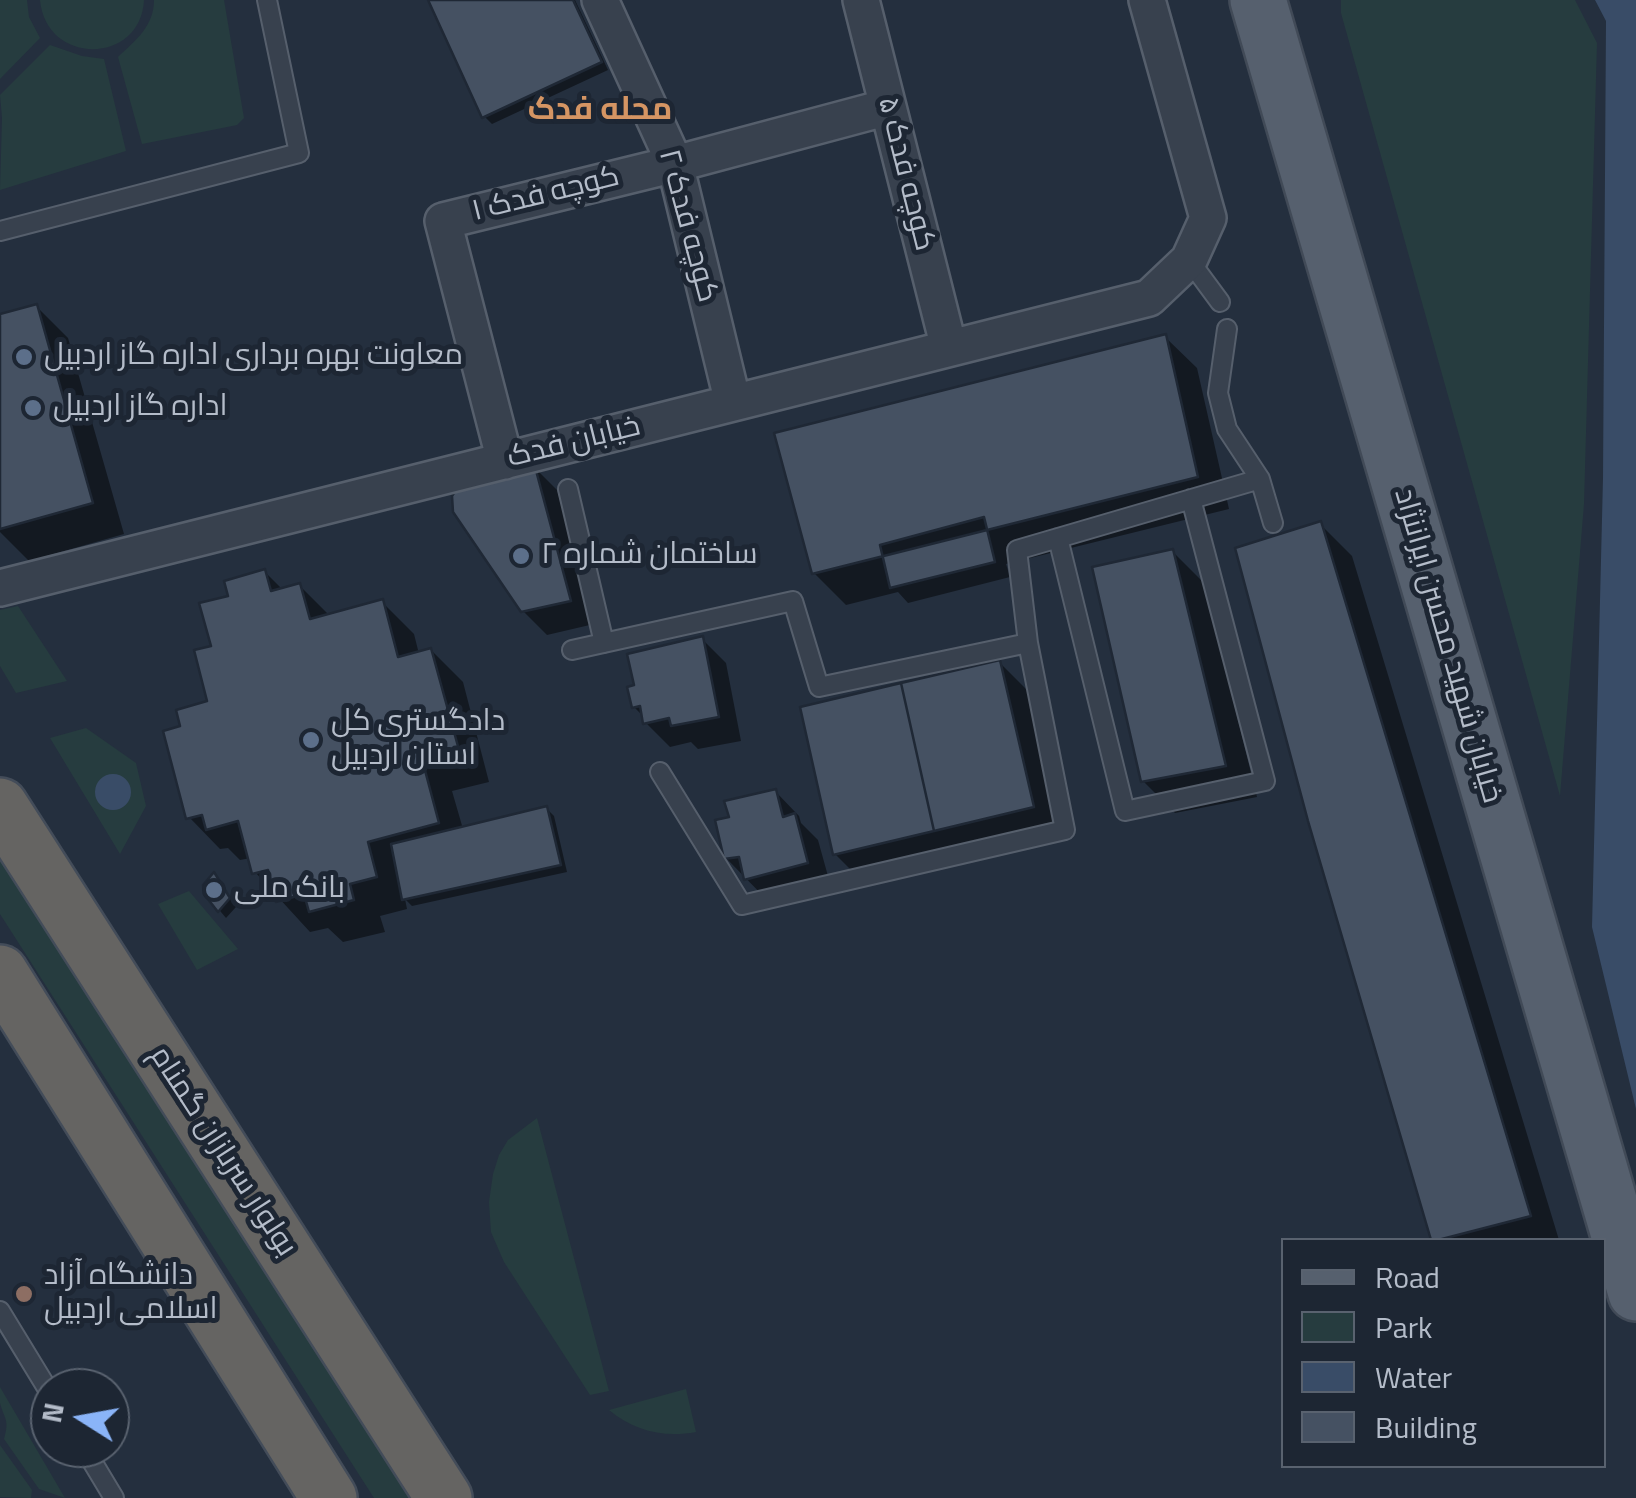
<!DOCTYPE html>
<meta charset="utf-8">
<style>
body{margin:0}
#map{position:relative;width:1636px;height:1498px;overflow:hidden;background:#242f3e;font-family:"Titillium Web",sans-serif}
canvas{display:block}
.legend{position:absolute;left:1281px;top:1238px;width:325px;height:230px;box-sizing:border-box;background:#1d2633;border:2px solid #59626f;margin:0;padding:12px 18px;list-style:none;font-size:30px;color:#b4bcc9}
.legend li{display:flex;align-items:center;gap:20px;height:50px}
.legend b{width:50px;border:2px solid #59626f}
.north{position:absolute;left:30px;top:1368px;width:100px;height:100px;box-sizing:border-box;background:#1d2633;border:2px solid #59626f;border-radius:50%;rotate:281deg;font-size:28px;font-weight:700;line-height:40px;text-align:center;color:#b4bcc9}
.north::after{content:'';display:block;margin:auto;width:35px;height:45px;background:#8ab4f8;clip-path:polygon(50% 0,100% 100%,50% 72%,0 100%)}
</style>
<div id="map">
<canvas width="1636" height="1498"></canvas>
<ul class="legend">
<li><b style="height:12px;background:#56606e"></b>Road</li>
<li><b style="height:28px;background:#263c3f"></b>Park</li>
<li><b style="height:28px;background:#394c67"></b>Water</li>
<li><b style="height:28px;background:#455162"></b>Building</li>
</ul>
<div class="north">N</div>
</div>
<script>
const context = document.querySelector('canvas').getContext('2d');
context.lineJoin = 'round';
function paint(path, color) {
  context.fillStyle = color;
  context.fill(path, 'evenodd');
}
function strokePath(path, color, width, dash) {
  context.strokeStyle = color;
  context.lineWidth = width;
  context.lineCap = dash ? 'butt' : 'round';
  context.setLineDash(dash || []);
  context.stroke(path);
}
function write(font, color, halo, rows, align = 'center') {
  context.font = font + ' "Titillium Web",Cairo,sans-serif';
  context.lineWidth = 10;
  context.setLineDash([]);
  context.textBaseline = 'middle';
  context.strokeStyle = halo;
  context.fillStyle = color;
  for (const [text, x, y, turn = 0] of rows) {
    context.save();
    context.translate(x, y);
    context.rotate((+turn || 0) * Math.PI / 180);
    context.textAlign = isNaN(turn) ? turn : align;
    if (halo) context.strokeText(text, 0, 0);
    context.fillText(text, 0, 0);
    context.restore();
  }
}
const green = new Path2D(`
 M0,0H27L29,17L40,38L0,79Z
 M40,0H144C141,65 46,66 40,0Z
 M154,0H224L244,118L237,125L142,144L118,57C136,40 154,26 154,0Z
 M1341,0H1575L1597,43L1584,504L1560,796L1341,13Z
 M50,45L82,56L104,59L126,151L0,190L2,118L0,95Z
 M18,606L67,681L16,693L0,666V610Z
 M86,728L136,763L146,806L120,854L50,738Z
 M0,851L127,1055L414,1498H374L0,914Z
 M189,891L238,949L197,970L158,904Z
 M537,1118L609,1391L590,1395L504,1262L491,1232L489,1202L493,1174L499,1155L508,1140Z
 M0,1387L65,1498L39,1489L4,1439C10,1419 4,1419 0,1403C0,1398 0,1393 0,1387Z
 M686,1389L696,1432C664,1438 634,1431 609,1410Z
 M0,1445L32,1490L31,1498L0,1497Z`);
const water = new Path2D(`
 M1595,0H1636V1109L1592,927L1603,478L1606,21Z
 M95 792a18 18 0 1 1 36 0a18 18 0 1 1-36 0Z`);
const shadow = new Path2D(`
 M431,0H575L608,70L492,124L485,117Z
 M36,306L68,338L124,534L29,561L0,532V317Z
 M1165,337L1197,368L1229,509L1006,564L1010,577L908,603L898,592L846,605L814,573Z
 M533,466L557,490L594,624L547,635L523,611Z
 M1320,524L1352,556L1559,1240H1434L1310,820Z
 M1172,551L1204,583L1257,797L1175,813L1143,781Z
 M265,572L283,590L300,586L330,616L382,602L414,634L419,654L431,650L463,682L489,782L452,791L463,829L546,808L554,816L567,872L412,906L405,899L407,909L380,916L385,932L343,942L328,928L310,932L255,872L251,858L240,860L228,848L220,849L189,817L183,728L210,703L214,648L231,598Z
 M702,639L726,663L741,741L698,749L691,742L670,747L646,723L644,717L634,707L637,686Z
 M999,662L1031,694L1065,839L867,886L835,854Z
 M775,791L799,816L801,823L818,840L831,887L770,903L726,858L732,819Z
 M214,875L236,907L226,918L206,894Z`);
const building = new Path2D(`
 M428,0H573L602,62L482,118Z
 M37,304L93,503L0,529V314Z
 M1166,334L1198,477L812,574L774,433Z
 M534,463L571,601L521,612L453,512L452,496L459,485Z
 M984,517L995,562L890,588L880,545Z
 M1321,521L1531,1216L1438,1240H1431L1308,821L1235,548Z
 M1173,549L1226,766L1141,782L1092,567Z
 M265,569L271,591L300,583L310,619L383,599L398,657L431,648L459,750L422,759L439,823L368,842L377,877L350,884L354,900L309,912L304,894L276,902L268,870L252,874L238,821L206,830L202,815L186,819L163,731L180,726L176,710L207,701L194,650L211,646L199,603L228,596L224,581Z
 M703,636L719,717L671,726L669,718L643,724L640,706L632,708L627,687L634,685L627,654Z
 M1000,660L1034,807L934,831L901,683Z
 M901,683L934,831L833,855L800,707Z
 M776,789L783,817L795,813L808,863L744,880L739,857L724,859L715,820L729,817L724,801Z
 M547,806L561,865L402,900L391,844Z
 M214,872L230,898L218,912L204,894L203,885Z`);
const service = new Path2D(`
 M0,231L299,153L267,0
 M1189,260L1220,302
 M1227,329L1218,393L1227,429L1260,479L1273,523
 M568,489L604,643
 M1058,538L1125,811L1265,781L1191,499
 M572,650L793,601L819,687L1028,643
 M660,772L742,905L1065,830L1028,643L1017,550L1260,479
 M0,1311L50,1393
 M84,1448L114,1498`);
const minor = new Path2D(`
 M600,0L675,164L733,403
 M861,0L949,348
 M505,461L443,221L675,164L888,107
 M0,588L1149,298L1189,260L1208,218L1147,0`);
const primary = new Path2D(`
 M1258,0L1636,1293`);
const trunk = new Path2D(`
 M0,806L444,1498
 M0,973L329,1498`);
const markers = [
 [24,357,10,"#5c6f8a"],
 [33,408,10,"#5c6f8a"],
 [521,556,10,"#5c6f8a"],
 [311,740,10,"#5c6f8a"],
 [214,890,10,"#5c6f8a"],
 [24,1294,10,"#8d6e63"]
];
const streetNames = [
 ["کوچه فدک ۵",905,174,76],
 ["کوچه فدک ۱",546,195,-14],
 ["کوچه فدک ۲",687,226,75],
 ["خیابان فدک",574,443,-14],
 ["خیابان شهید محسن ایراننژاد",1447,646,74],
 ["بولوار سربازان گمنام",222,1152,57]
];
const poiNames = [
 ["معاونت بهره برداری اداره گاز اردبیل",44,357],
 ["اداره گاز اردبیل",53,408],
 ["ساختمان شماره ۲",541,556],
 ["دادگستری کل",331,723],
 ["استان اردبیل",331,757],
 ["بانک ملی",234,890],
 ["دانشگاه آزاد",44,1277],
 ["اسلامی اردبیل",44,1311]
];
const neighbourhoodNames = [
 ["محله فدک",600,111]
];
paint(green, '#263c3f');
paint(water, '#394c67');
paint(shadow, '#0007');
paint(building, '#455162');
strokePath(building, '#1f2835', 2.5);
strokePath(service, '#565f6c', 22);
strokePath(minor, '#565f6c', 40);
strokePath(primary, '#414a57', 60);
strokePath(trunk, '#434c59', 60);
strokePath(service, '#38414e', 18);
strokePath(minor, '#38414e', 35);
strokePath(primary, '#56606e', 55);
strokePath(trunk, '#656462', 55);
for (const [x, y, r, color] of markers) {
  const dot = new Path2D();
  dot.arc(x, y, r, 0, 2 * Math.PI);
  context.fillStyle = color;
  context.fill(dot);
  strokePath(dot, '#1d2633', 4);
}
write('30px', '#b4bcc9', '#1d2633', streetNames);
write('30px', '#b4bcc9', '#1d2633', poiNames, 'left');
write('bold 32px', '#d59563', '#1d2633', neighbourhoodNames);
</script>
